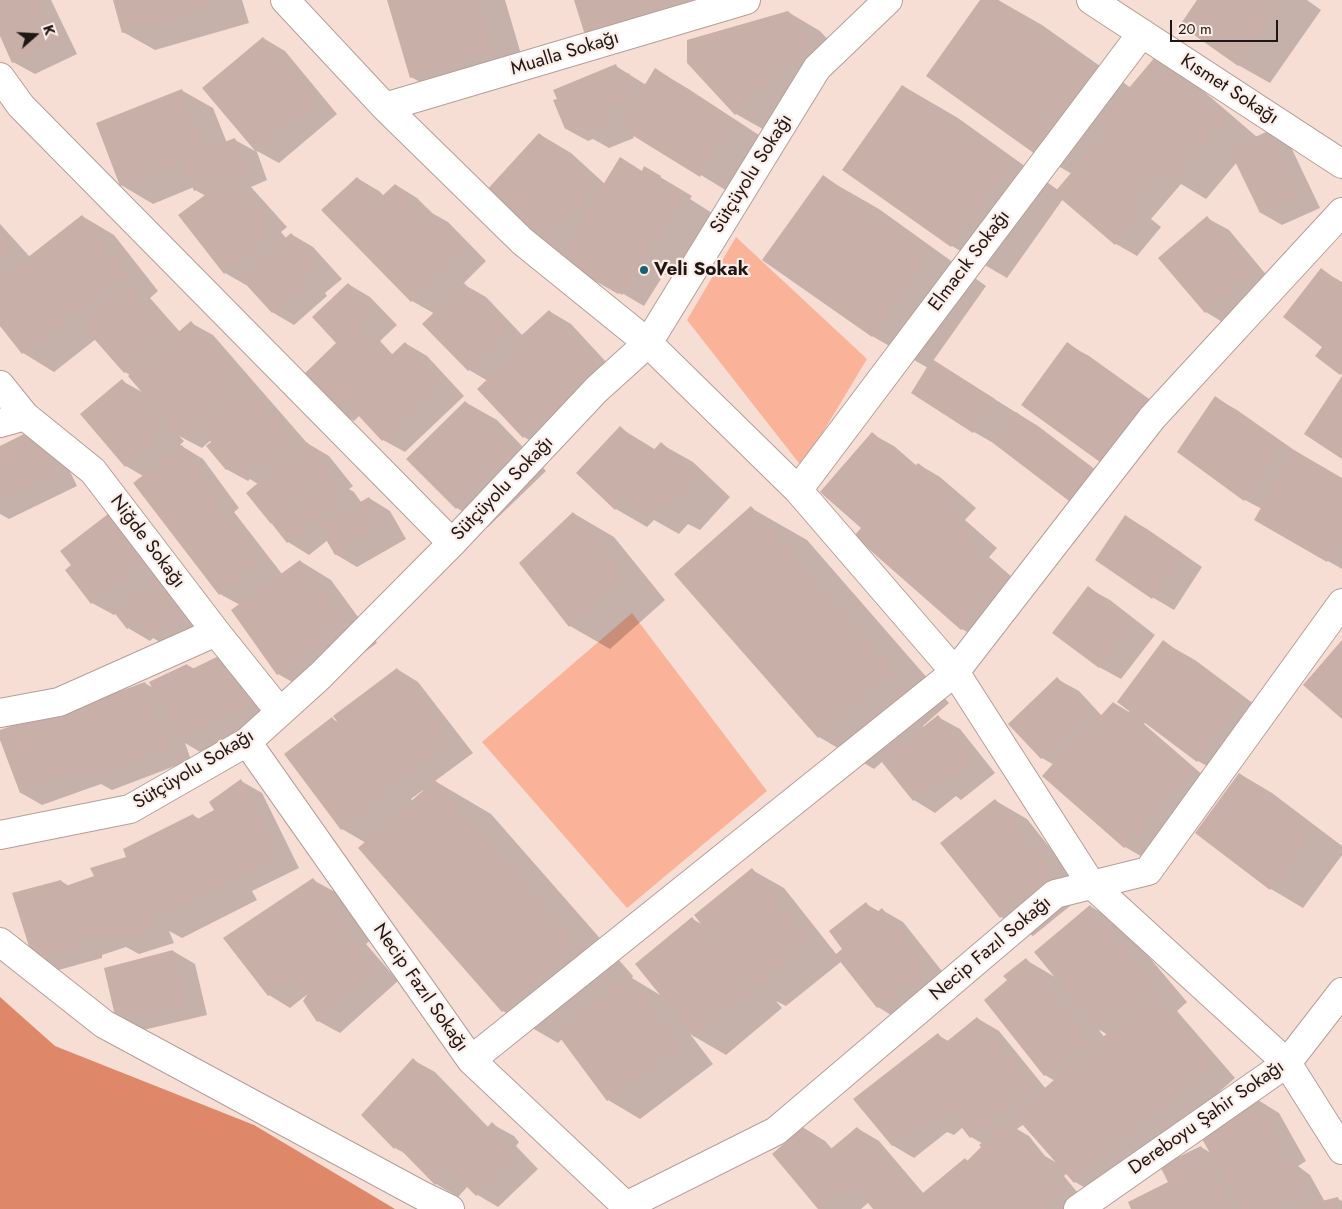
<!DOCTYPE html>
<meta charset="utf-8">
<style>
body{margin:0}
#map{position:relative;width:1342px;height:1209px;overflow:hidden;background:#f7ded5;font-family:Jost,sans-serif}
canvas{display:block}
.north{position:absolute;left:10px;top:10px;width:50px;height:50px;-webkit-text-stroke:4px #fdede8;paint-order:stroke;rotate:71deg;font-size:14px;font-weight:700;line-height:20px;text-align:center;color:#1f1714}
.north::after{content:'';display:block;margin:auto;width:18px;height:22px;background:#1f1714;clip-path:polygon(50% 0,100% 100%,50% 72%,0 100%)}
.scale{position:absolute;left:1170px;top:20px;width:108px;height:22px;box-sizing:border-box;border:2px solid #1f1714;border-top:0;padding-left:6px;font-size:15px;line-height:18px;white-space:nowrap;color:#1f1714;-webkit-text-stroke:4px #fdede8;paint-order:stroke}
</style>
<div id="map">
<canvas width="1342" height="1209"></canvas>
<div class="north">K</div>
<div class="scale">20 m</div>
</div>
<script>
const context = document.querySelector('canvas').getContext('2d');
context.lineJoin = 'round';
function paint(path, color) {
  context.fillStyle = color;
  context.fill(path, 'evenodd');
}
function strokePath(path, color, width, dash) {
  context.strokeStyle = color;
  context.lineWidth = width;
  context.lineCap = dash ? 'butt' : 'round';
  context.setLineDash(dash || []);
  context.stroke(path);
}
function write(font, color, halo, rows, align = 'center') {
  context.font = font + ' Jost,sans-serif';
  context.lineWidth = 4.5;
  context.setLineDash([]);
  context.textBaseline = 'middle';
  context.strokeStyle = halo;
  context.fillStyle = color;
  for (const [text, x, y, turn = 0] of rows) {
    context.save();
    context.translate(x, y);
    context.rotate((+turn || 0) * Math.PI / 180);
    context.textAlign = isNaN(turn) ? turn : align;
    if (halo) context.strokeText(text, 0, 0);
    context.fillText(text, 0, 0);
    context.restore();
  }
}
const green = new Path2D(`
 M736,237L867,359L802,467L687,320Z
 M632,613L767,791L627,908L482,742Z`);
const forest = new Path2D(`
 M0,997L55,1046L254,1125L395,1209H0Z`);
const shadow = new Path2D(`
 M0,0H51L77,54L35,74L13,62L0,34Z
 M114,0H242L249,23L155,50L123,32Z
 M388,0H505L526,71L443,95L411,77Z
 M575,0H757L759,7L684,26L617,50L585,32Z
 M982,0H998L1042,25L1131,88L1155,59L1187,77L1257,137L1268,132L1290,145L1320,208L1282,225L1261,213L1237,162L1206,199L1181,184L1151,219L1161,227L1137,256L1116,244L1063,199L1007,278L952,246L844,169L903,86L958,118L1058,190L1072,174L1036,153Z
 M1199,0H1307L1321,10L1270,83L1238,65Z
 M788,12L820,31L847,60L768,132L736,114Z
 M263,38L285,51L337,114L279,163L257,151Z
 M616,66L646,85L656,70L687,88L765,139L732,194L632,133L634,138L609,148L593,139L588,141L566,129L555,101Z
 M181,90L213,108L227,143L235,140L257,152L267,180L251,187L287,227L281,232L286,238L291,234L313,247L342,279L325,293L327,296L294,325L272,312L247,284L246,285L225,273L206,196L195,190L194,187L153,204L121,185Z
 M539,134L571,153L605,184L643,172L645,168L692,196L690,199L715,215L675,280L664,274L644,306L620,292L618,294L597,282L559,259L562,255L544,245Z
 M823,177L879,209L986,286L933,361L1038,426L1113,483L1091,512L1070,500L995,444L974,432L928,368L872,336L764,260Z
 M357,178L379,191L384,196L396,185L417,198L432,213L448,222L486,261L463,284L486,297L523,336L549,311L571,324L620,377L546,450L524,437L479,389L488,381L469,370L435,314L412,301L323,210Z
 M82,216L114,235L158,291L150,298L180,332L191,323L213,335L307,443L329,456L353,486L349,489L354,492L361,502L369,498L390,511L406,539L357,567L335,554L328,540L309,555L288,542L272,523L258,484L250,479L248,481L226,469L211,440L202,448L179,436L184,441L180,445L203,459L239,508L234,512L282,574L300,561L331,580L377,643L310,692L278,674L240,605L220,594L143,476L126,466L122,381L144,393L130,375L125,372L96,339L54,372L23,353L0,324V224L30,257Z
 M1207,218L1229,230L1274,284L1227,325L1206,312Z
 M1321,270L1342,282V375L1317,356L1324,347Z
 M348,284L370,297L397,325L380,341L393,355L405,343L427,356L464,396L405,452L383,440L360,415L354,421L333,409L338,343Z
 M1067,344L1089,356L1166,411L1122,473L1100,461Z
 M1216,398L1237,410L1304,457L1342,479V569L1256,520L1262,509L1245,500L1179,451Z
 M465,402L497,420L546,471L488,527L457,508Z
 M620,428L656,450L661,444L693,462L730,497L700,530L688,524L679,534L654,520L647,527L616,509Z
 M872,434L894,446L917,466L918,464L940,477L976,508L965,520L997,548L989,557L1028,591L984,642L962,629L856,536L862,528Z
 M56,443L77,486L9,519L0,514V447Z
 M751,508L807,540L949,703L923,726L924,728L938,717L960,729L995,773L961,800L956,796L935,813L914,800L883,761L874,769L819,737Z
 M573,513L614,537L665,600L610,649L570,626Z
 M108,516L129,528L206,625L173,650L153,638L150,641L128,628L117,613L114,615L92,603L73,566Z
 M1126,517L1147,529L1202,567L1174,610L1152,597Z
 M1088,588L1110,600L1155,635L1121,679L1099,667Z
 M1163,642L1195,660L1274,719L1230,779L1198,761L1146,722L1144,724L1212,783L1146,859L1125,847L1054,765L1042,758L1057,679L1079,691L1102,716L1114,703L1129,712Z
 M227,654L273,716L200,752L185,743L191,760L112,790L101,784L42,805L21,793L0,736V732L65,712L145,683L153,688L187,665L195,669Z
 M397,669L418,682L473,753L435,781L491,814L633,976L632,978L660,995L692,919L704,925L752,870L784,888L837,955L844,949L866,904L880,912L882,910L903,922L949,980L899,1020L878,1007L842,961L786,1006L776,1001L782,1008L726,1055L690,1034L713,1064L640,1119L608,1100L562,1039L558,1043L503,1011L366,843L342,829L332,719L340,723ZM423,790L424,792L413,801L411,799Z
 M1240,774L1272,793L1342,846V855L1303,908L1271,889L1196,833Z
 M241,781L262,793L299,868L252,891L257,900L182,938L169,931L174,943L139,954L126,947L102,955V958L55,971L34,959L61,881L69,886L96,876L193,815L199,819L216,811Z
 M996,801L1027,819L1086,893L1033,936L1001,917L942,843Z
 M313,880L335,892L372,939L366,944L398,981L340,1033L318,1021L309,993L290,1008L269,995Z
 M1090,906L1122,925L1187,1002L1177,1011L1235,1078L1185,1122L1180,1120L1096,1194L1075,1182L1067,1173L1064,1176L1086,1203L1079,1209H875L869,1202L861,1209H820L804,1128L825,1141L832,1149L857,1128L879,1141L924,1194L965,1159L968,1161L983,1147V1144L971,1137L963,1127L954,1135L947,1132L914,1158L892,1145L938,1035L948,1041L977,1018L999,1031L1046,1089L1055,1081L1045,1075L1009,980L1026,960L1055,977ZM1098,1029L1108,1035L1105,1038ZM1024,1124L1057,1163L1045,1156L1029,1136L1017,1129Z
 M173,951L195,964L207,1015L139,1031L118,1019Z
 M413,1060L435,1072L489,1128L492,1124L514,1136L519,1142L516,1146L538,1169L498,1207L476,1194L468,1186L458,1197L436,1184L408,1155L395,1148L362,1115Z
 M1258,1100L1279,1113L1306,1161L1298,1166L1310,1175L1325,1202L1338,1199L1342,1201V1209H1133L1170,1182L1201,1147L1211,1153Z`);
const building = new Path2D(`
 M0,0H36L56,42L12,63L0,36Z
 M113,0H216L218,5L122,33Z
 M387,0H479L495,53L410,78Z
 M574,0H647L651,12L584,32Z
 M649,0H682V1L651,9Z
 M980,0H998L1096,69L1035,154L926,76Z
 M1197,0H1283L1238,66L1180,25Z
 M788,11L816,41L735,115L687,63V40Z
 M263,37L316,101L256,152L202,88Z
 M1155,57L1227,119L1173,181L1161,171L1131,206L1141,214L1115,245L1054,193L1110,127L1102,120Z
 M616,64L620,77L629,73L633,84L626,88L631,101L607,111L613,126L587,136L581,123L565,129L553,100L557,99L553,90Z
 M655,68L734,120L700,177L619,127Z
 M902,85L1011,162L951,247L842,170Z
 M182,89L206,149L235,138L247,168L194,191L181,162L120,186L96,123Z
 M1268,131L1299,195L1260,213L1229,149Z
 M539,133L597,185L543,246L484,193Z
 M620,157L642,171L644,166L661,176L659,180L684,195L622,295L598,280L596,283L558,259Z
 M232,175L266,214L260,219L269,230L255,241L259,246L224,274L178,215Z
 M823,175L932,253L872,337L762,260Z
 M357,177L378,200L395,184L411,200L406,205L417,217L427,208L466,248L411,302L321,210Z
 M82,215L127,273L22,354L0,326V279Z
 M1207,216L1254,271L1205,313L1158,258Z
 M291,233L321,266L304,280L306,283L272,313L240,278Z
 M0,234L14,250L0,262Z
 M1321,268L1342,284V372L1340,375L1315,356L1322,347L1283,317Z
 M128,283L171,332L124,373L81,324Z
 M348,283L376,312L359,328L387,357L332,410L301,377L336,343L312,317Z
 M464,283L510,330L468,371L422,324Z
 M549,310L599,364L562,399L511,345Z
 M191,321L243,382L180,437L128,376Z
 M405,342L443,383L382,441L344,400Z
 M1067,342L1145,398L1100,462L1021,405Z
 M516,352L563,402L523,438L477,389Z
 M932,359L995,399L973,433L911,393Z
 M1342,376V459L1304,434Z
 M122,379L136,395L140,392L154,409L150,412L163,428L146,444L148,447L125,467L80,414Z
 M246,383L296,442L267,466L260,459L240,475L231,465L226,470L206,446L211,442L197,425Z
 M1215,396L1283,443L1244,501L1177,452Z
 M465,401L515,452L456,509L406,459Z
 M1016,412L1093,469L1069,501L993,443Z
 M620,426L650,454L661,442L699,478L667,513L658,504L646,517L626,498L615,510L576,473Z
 M34,429L56,473L0,500V446Z
 M872,432L913,468L918,463L955,495L945,506L976,535L969,544L1007,578L961,630L854,536L861,528L820,492Z
 M307,442L332,473L271,524L246,493Z
 M182,445L219,495L213,499L261,562L219,595L133,483Z
 M1294,450L1342,478V536L1327,562L1254,520Z
 M332,478L346,497L287,543L272,524Z
 M369,497L385,526L335,555L318,526Z
 M751,506L895,670L818,738L674,574Z
 M573,512L625,576L569,627L519,563Z
 M108,514L145,562L91,604L65,570L71,565L60,551Z
 M1125,515L1182,553L1152,599L1095,560Z
 M300,560L346,624L277,675L231,610Z
 M158,577L185,613L151,638L138,621L127,629L113,611Z
 M1088,586L1134,622L1099,668L1052,633Z
 M1163,640L1243,700L1197,762L1117,702Z
 M1342,640V719L1303,685Z
 M227,652L252,703L177,740L149,682L187,664L190,670Z
 M397,668L452,740L388,788L333,716Z
 M1057,677L1090,712L1041,759L1008,724Z
 M145,682L170,748L89,779L63,712Z
 M1113,702L1191,770L1124,848L1042,776L1083,730L1086,732Z
 M61,708L84,770L20,793L0,740V730Z
 M938,715L974,761L939,788L935,783L913,801L881,761Z
 M332,717L390,793L341,830L284,754Z
 M1239,773L1315,830L1270,890L1195,833Z
 M241,779L278,856L149,921L153,931L116,943L113,932L81,943V946L33,959L12,893L61,880L63,887L94,876L90,868L126,857L123,849L193,814L196,820L214,810L209,802Z
 M435,780L579,944L502,1012L358,848Z
 M995,799L1055,874L1000,918L940,843Z
 M752,868L811,942L753,989L694,915Z
 M313,878L351,926L345,931L377,968L317,1022L303,1001L307,995L292,981L340,935L306,962L308,966L268,996L223,938Z
 M866,902L875,914L882,908L928,968L877,1008L835,955L842,949L829,931Z
 M1090,905L1156,984L1099,1031L1034,952Z
 M692,917L751,990L694,1037L635,964Z
 M173,950L186,1003L116,1020L104,968Z
 M1026,958L1090,1040L1044,1076L984,1000L1007,980L1003,976Z
 M629,975L682,1046L607,1101L555,1031Z
 M1152,994L1214,1065L1163,1111L1159,1107L1074,1183L1014,1115Z
 M977,1017L1033,1087L970,1138L948,1110L931,1124L927,1119L892,1146L853,1099L938,1033L945,1043Z
 M413,1058L484,1131L492,1122L499,1129L495,1133L518,1156L476,1196L450,1170L435,1185L397,1146L394,1149L361,1115Z
 M1258,1099L1286,1149L1277,1154L1284,1164L1288,1161L1306,1192L1278,1209H1242L1198,1132Z
 M1007,1122L1033,1153L1037,1150L1045,1160L1043,1163L1066,1190L1043,1209H873L853,1185L825,1209H818L772,1154L803,1127L826,1153L857,1127L904,1182L906,1181L918,1197L965,1158L967,1161L981,1147L979,1145Z
 M1201,1146L1233,1209H1131L1128,1202L1168,1182L1160,1166Z
 M1338,1197L1341,1209H1293V1208Z`);
const minor = new Path2D(`
 M285,0L385,107L522,241L648,343L798,490L955,672L1091,884L1287,1063L1342,1150
 M1091,0L1342,164
 M0,77L21,106L452,543
 M385,107L746,0
 M0,385L25,416L93,471L216,632L280,712
 M0,423L25,416
 M798,490L1142,33
 M0,713L59,702L216,632
 M247,742L471,1060L626,1206
 M0,835L130,809L247,742L320,676L452,543L597,389L648,343L817,68L888,0
 M0,942L104,1024L421,1195L450,1209
 M471,1060L955,672L1152,418L1342,212
 M624,1209L626,1206L776,1131L1055,894L1148,871L1342,603
 M1078,1209L1287,1063L1342,992`);
const markers = [
 [644,270,5,"#186170"]
];
const streetNames = [
 ["Mualla Sokağı",565,54,-17],
 ["Kısmet Sokağı",1229,90,33],
 ["Sütçüyolu Sokağı",752,174,-58],
 ["Elmacık Sokağı",970,261,-53],
 ["Sütçüyolu Sokağı",503,489,-46],
 ["Niğde Sokağı",147,542,53],
 ["Sütçüyolu Sokağı",194,770,-31],
 ["Necip Fazıl Sokağı",991,949,-40],
 ["Necip Fazıl Sokağı",420,988,55],
 ["Dereboyu Şahir Sokağı",1207,1118,-35]
];
const poiNames = [
 ["Veli Sokak",654,270]
];
paint(green, '#fab299');
paint(forest, '#df8869');
paint(shadow, '#0003');
paint(building, '#c8b0a8');
strokePath(minor, '#b69e96', 30);
strokePath(minor, '#fff', 28);
for (const [x, y, r, color] of markers) {
  const dot = new Path2D();
  dot.arc(x, y, r, 0, 2 * Math.PI);
  context.fillStyle = color;
  context.fill(dot);
  strokePath(dot, '#fdede8', 2);
}
write('19px', '#1f1714', '#fdede8', streetNames);
write('bold 19px', '#1f1714', '#fdede8', poiNames, 'left');
</script>
